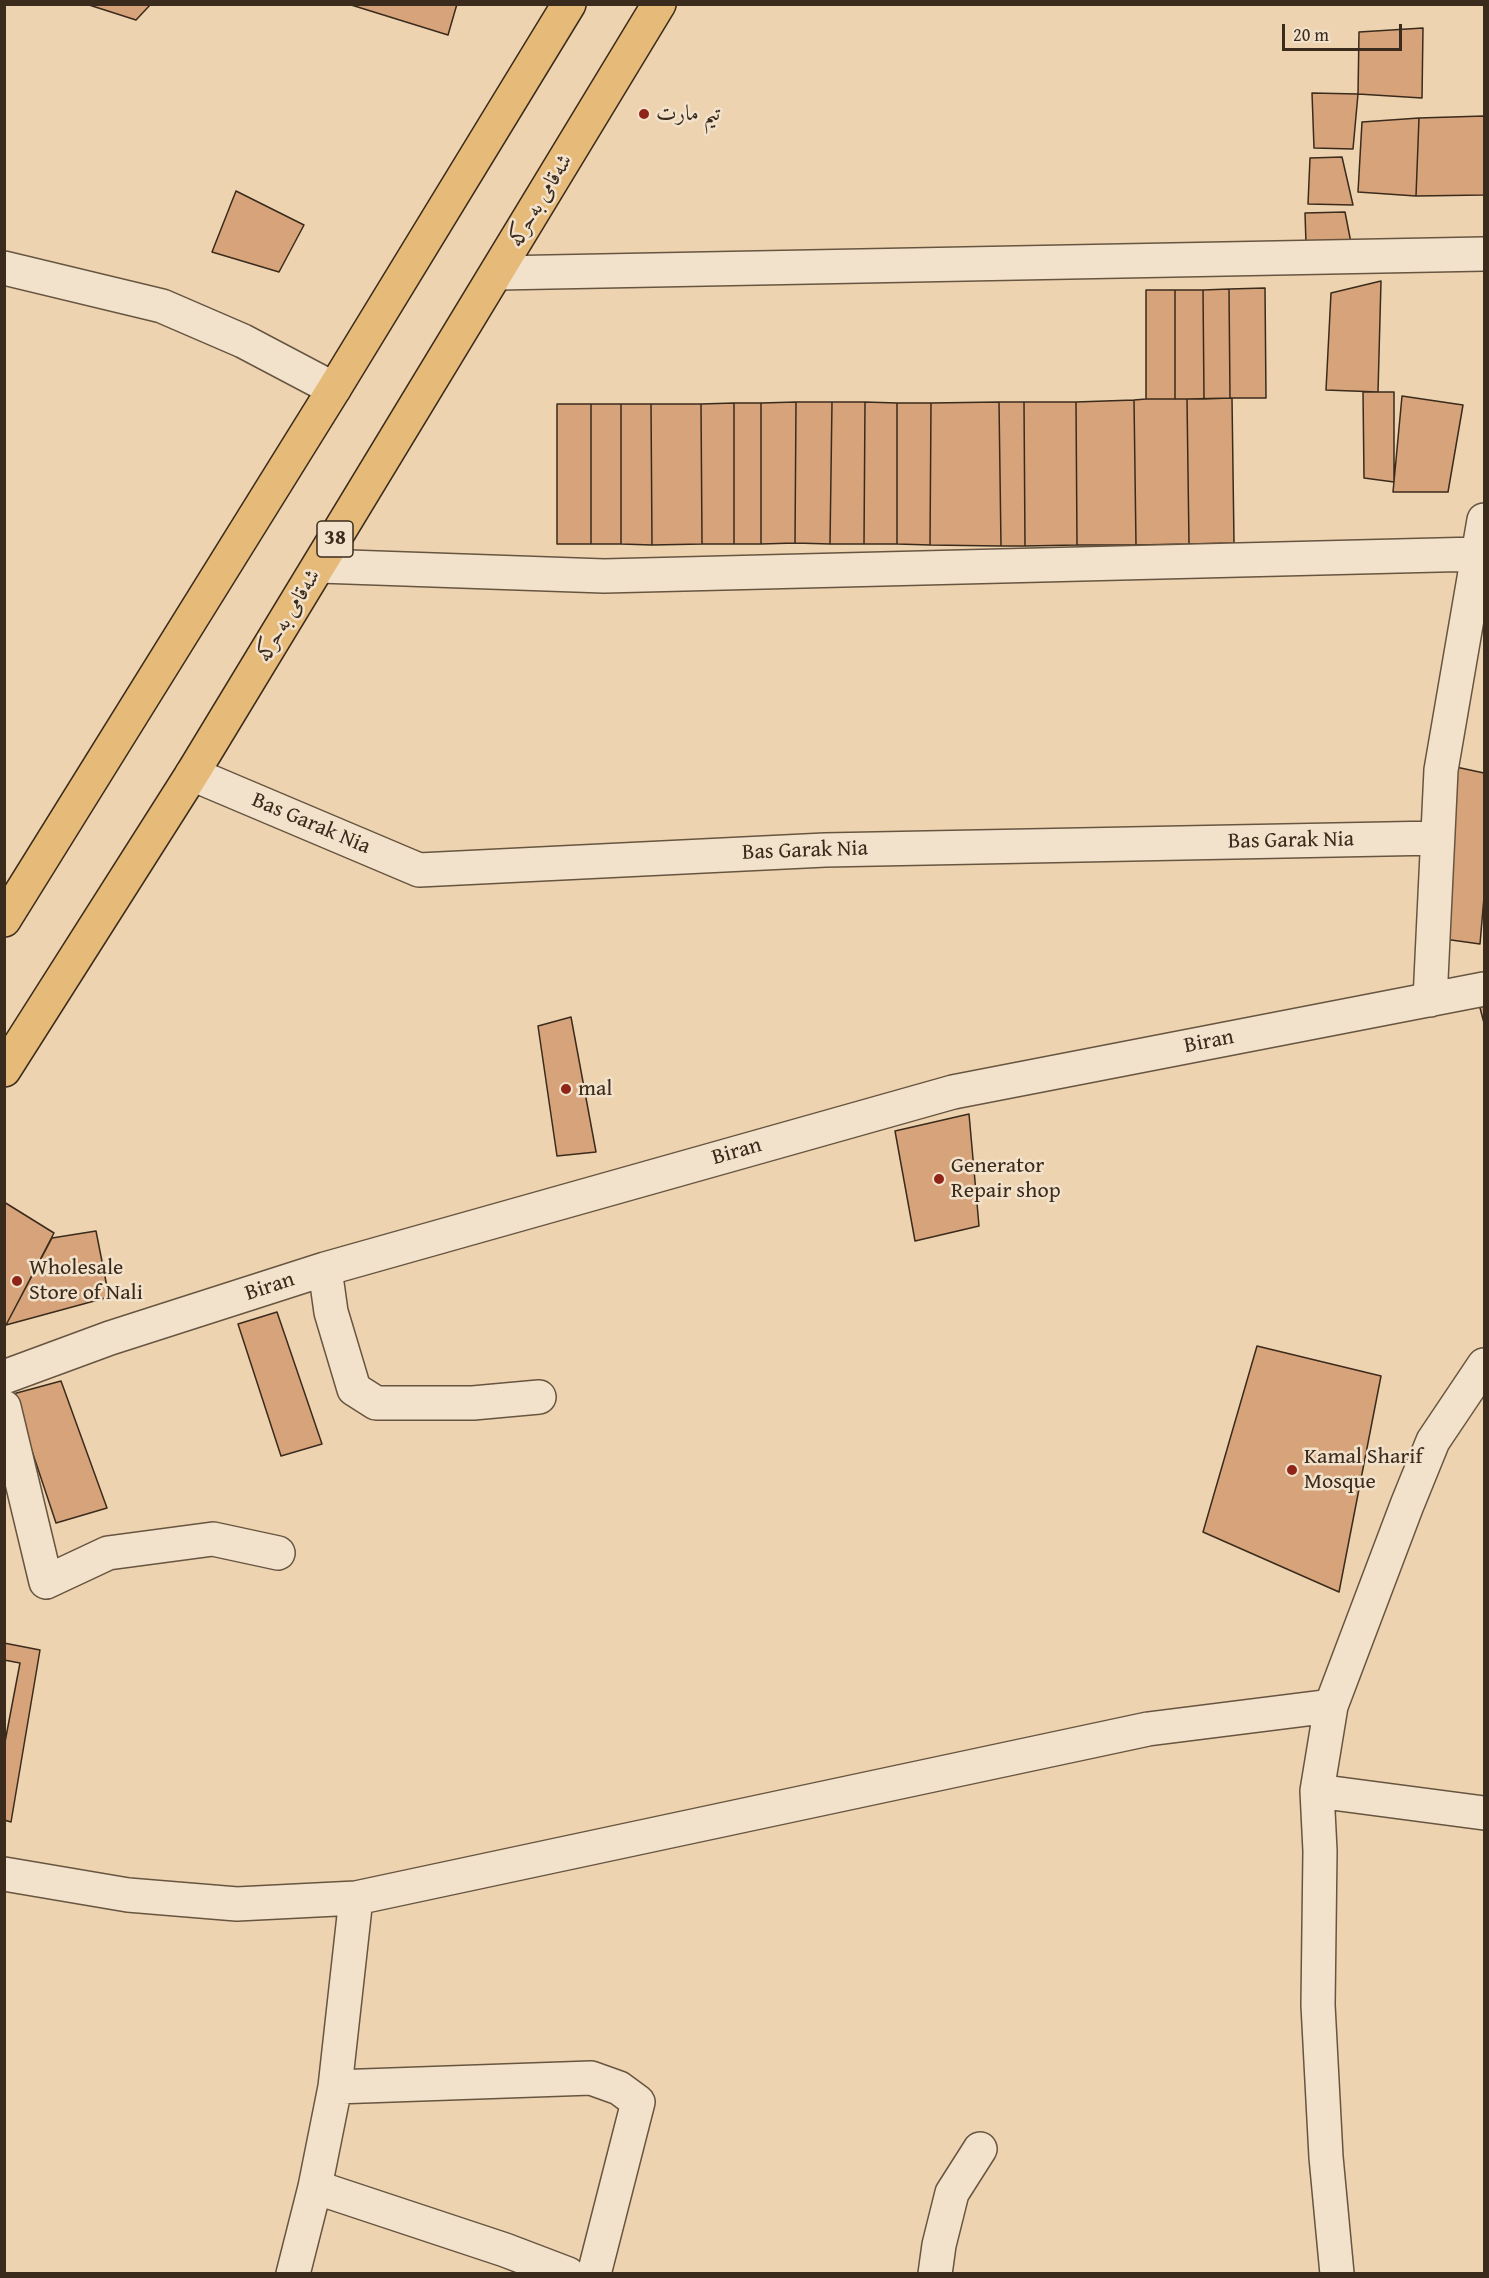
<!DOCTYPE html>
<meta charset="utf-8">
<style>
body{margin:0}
#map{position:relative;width:1489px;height:2278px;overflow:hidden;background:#edd3af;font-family:"Gentium Book Plus",serif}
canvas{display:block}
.frame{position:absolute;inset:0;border:6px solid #3a2b1c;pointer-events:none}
.scale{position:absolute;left:1282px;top:24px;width:120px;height:27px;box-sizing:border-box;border:3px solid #3a2b1c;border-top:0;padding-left:8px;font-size:18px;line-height:21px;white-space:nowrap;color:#3a2b1c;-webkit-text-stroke:4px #f3e2cb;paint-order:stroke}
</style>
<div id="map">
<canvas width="1489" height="2278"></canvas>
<div class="frame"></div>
<div class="scale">20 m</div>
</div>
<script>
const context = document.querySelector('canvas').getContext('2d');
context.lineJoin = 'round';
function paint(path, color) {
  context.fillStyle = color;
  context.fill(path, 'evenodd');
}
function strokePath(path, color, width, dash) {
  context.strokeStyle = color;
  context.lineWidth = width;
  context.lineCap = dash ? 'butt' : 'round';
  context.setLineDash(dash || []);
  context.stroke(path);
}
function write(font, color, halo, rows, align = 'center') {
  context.font = font + ' "Gentium Book Plus",Amiri,serif';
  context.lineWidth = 5;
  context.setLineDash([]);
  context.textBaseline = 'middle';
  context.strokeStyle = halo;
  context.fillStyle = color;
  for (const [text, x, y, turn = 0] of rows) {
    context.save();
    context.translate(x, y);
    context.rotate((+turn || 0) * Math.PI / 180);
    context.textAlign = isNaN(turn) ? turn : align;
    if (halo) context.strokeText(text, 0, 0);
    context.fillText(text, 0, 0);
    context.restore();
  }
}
const building = new Path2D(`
 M86,4H151L136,20Z
 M348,4H457L448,35Z
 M1423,28L1422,98L1358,94L1359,32Z
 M1312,93L1358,94L1353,149L1314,148Z
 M1484,116V195L1416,196L1419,118Z
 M1419,118L1416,196L1358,192L1362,122Z
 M1342,157L1353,205L1308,204L1310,158Z
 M236,191L304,225L279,272L212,252Z
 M1345,212L1352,248L1306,244L1305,213Z
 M1381,281L1378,392L1326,390L1331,293Z
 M1265,288L1266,398H1230L1229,289Z
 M1229,289L1230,398L1204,399L1203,290Z
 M1146,290H1175V399H1146Z
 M1175,290H1203L1204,399H1175Z
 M1363,392H1394V482L1364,478Z
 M1402,396L1463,405L1448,492H1393Z
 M1232,398L1234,543L1189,544L1187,399Z
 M1146,399H1187L1189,544L1136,545L1134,400Z
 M1134,400L1136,545H1077L1076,402Z
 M796,402H832L830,544L795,543Z
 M796,402L795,543L761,544V403Z
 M832,402H865L864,544H830Z
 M865,402L897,403V544H864Z
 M999,402L1001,546L930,545L931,403Z
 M999,402H1024L1025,546H1001Z
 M1024,402H1076L1077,545L1025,546Z
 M734,403H761V544H734Z
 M734,403V544H702L701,404Z
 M897,403H931L930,545L897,544Z
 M557,404H591V544H557Z
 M591,404H621V544H591Z
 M621,404H651L652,545L621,544Z
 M651,404H701L702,544L652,545Z
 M1456,767L1484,773V897L1480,944L1437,938Z
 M1484,1003V1023L1479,1004Z
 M571,1017L596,1152L557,1156L538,1026Z
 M969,1114L979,1226L915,1241L895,1131Z
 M4,1202L54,1233L6,1325L4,1324Z
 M96,1231L109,1297L6,1325L52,1238Z
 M277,1312L322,1444L281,1456L238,1324Z
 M1257,1346L1381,1376L1339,1592L1203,1532Z
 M61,1381L107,1508L56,1523L13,1394Z
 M4,1643L40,1650L11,1822L4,1820Z
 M4,1660L20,1663L5,1742L4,1741Z`);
const minor = new Path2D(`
 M4,268L162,306L243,341L334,389
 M498,273L1484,254
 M320,566L604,576L1478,554
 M192,774L419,870L825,850L1437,838
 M1430,1000L1441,770L1484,520
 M325,1269L331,1312L354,1389L376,1403H473L539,1397
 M4,1377L110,1338L325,1269L953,1092L1484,989
 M4,1407L46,1582L108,1553L213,1539L278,1553
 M1317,1791L1484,1813
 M4,1874L128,1895L237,1904L356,1898L1148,1729L1331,1706
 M335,2087L591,2078L619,2088L638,2102L594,2274
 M315,2187L505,2250L568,2274
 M293,2274L315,2187L335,2087L356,1898
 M935,2274L939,2245L952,2193L980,2149
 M1337,2274L1326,2157L1318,2005L1320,1851L1317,1791L1331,1706L1407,1505L1433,1441L1484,1365`);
const major = new Path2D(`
 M4,920L334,389L569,4
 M4,1070L192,774L659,4`);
const markers = [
 [644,114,6,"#8f2418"],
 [566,1089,6,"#8f2418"],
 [939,1179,6,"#8f2418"],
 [17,1281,6,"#8f2418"],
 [1292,1470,6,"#8f2418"]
];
const shields = [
 [335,539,36]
];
const shieldNames = [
 ["38",335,539]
];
const poiNames = [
 ["تيم مارت",656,114],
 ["mal",578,1089],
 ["Generator",951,1166],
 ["Repair shop",951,1191],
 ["Wholesale",29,1268],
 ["Store of Nali",29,1293],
 ["Kamal Sharif",1304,1457],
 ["Mosque",1304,1482]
];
const streetNames = [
 ["شەقامی بەحرکە",541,201,-59],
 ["شەقامی بەحرکە",289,616,-59],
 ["Bas Garak Nia",311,824,23],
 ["Bas Garak Nia",1291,841,-1],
 ["Bas Garak Nia",805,851,-2],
 ["Biran",1209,1042,-11],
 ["Biran",737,1152,-16],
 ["Biran",270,1287,-18]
];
paint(building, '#d7a37a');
strokePath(building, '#3a2b1c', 1.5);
strokePath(minor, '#675541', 36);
strokePath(major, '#3a2b1c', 36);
strokePath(minor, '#f3e2cb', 33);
strokePath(major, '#e6ba78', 33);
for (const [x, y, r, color] of markers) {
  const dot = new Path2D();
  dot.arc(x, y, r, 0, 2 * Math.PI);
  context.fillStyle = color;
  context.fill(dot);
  strokePath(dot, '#f3e2cb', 2);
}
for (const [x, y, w] of shields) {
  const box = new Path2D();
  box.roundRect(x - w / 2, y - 18, w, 36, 4.5);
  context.fillStyle = '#f3e2cb';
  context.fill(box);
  strokePath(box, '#3a2b1c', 1.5);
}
write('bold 21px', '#3a2b1c', null, shieldNames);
write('22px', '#3a2b1c', '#f3e2cb', poiNames, 'left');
write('22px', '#3a2b1c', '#f3e2cb', streetNames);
</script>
